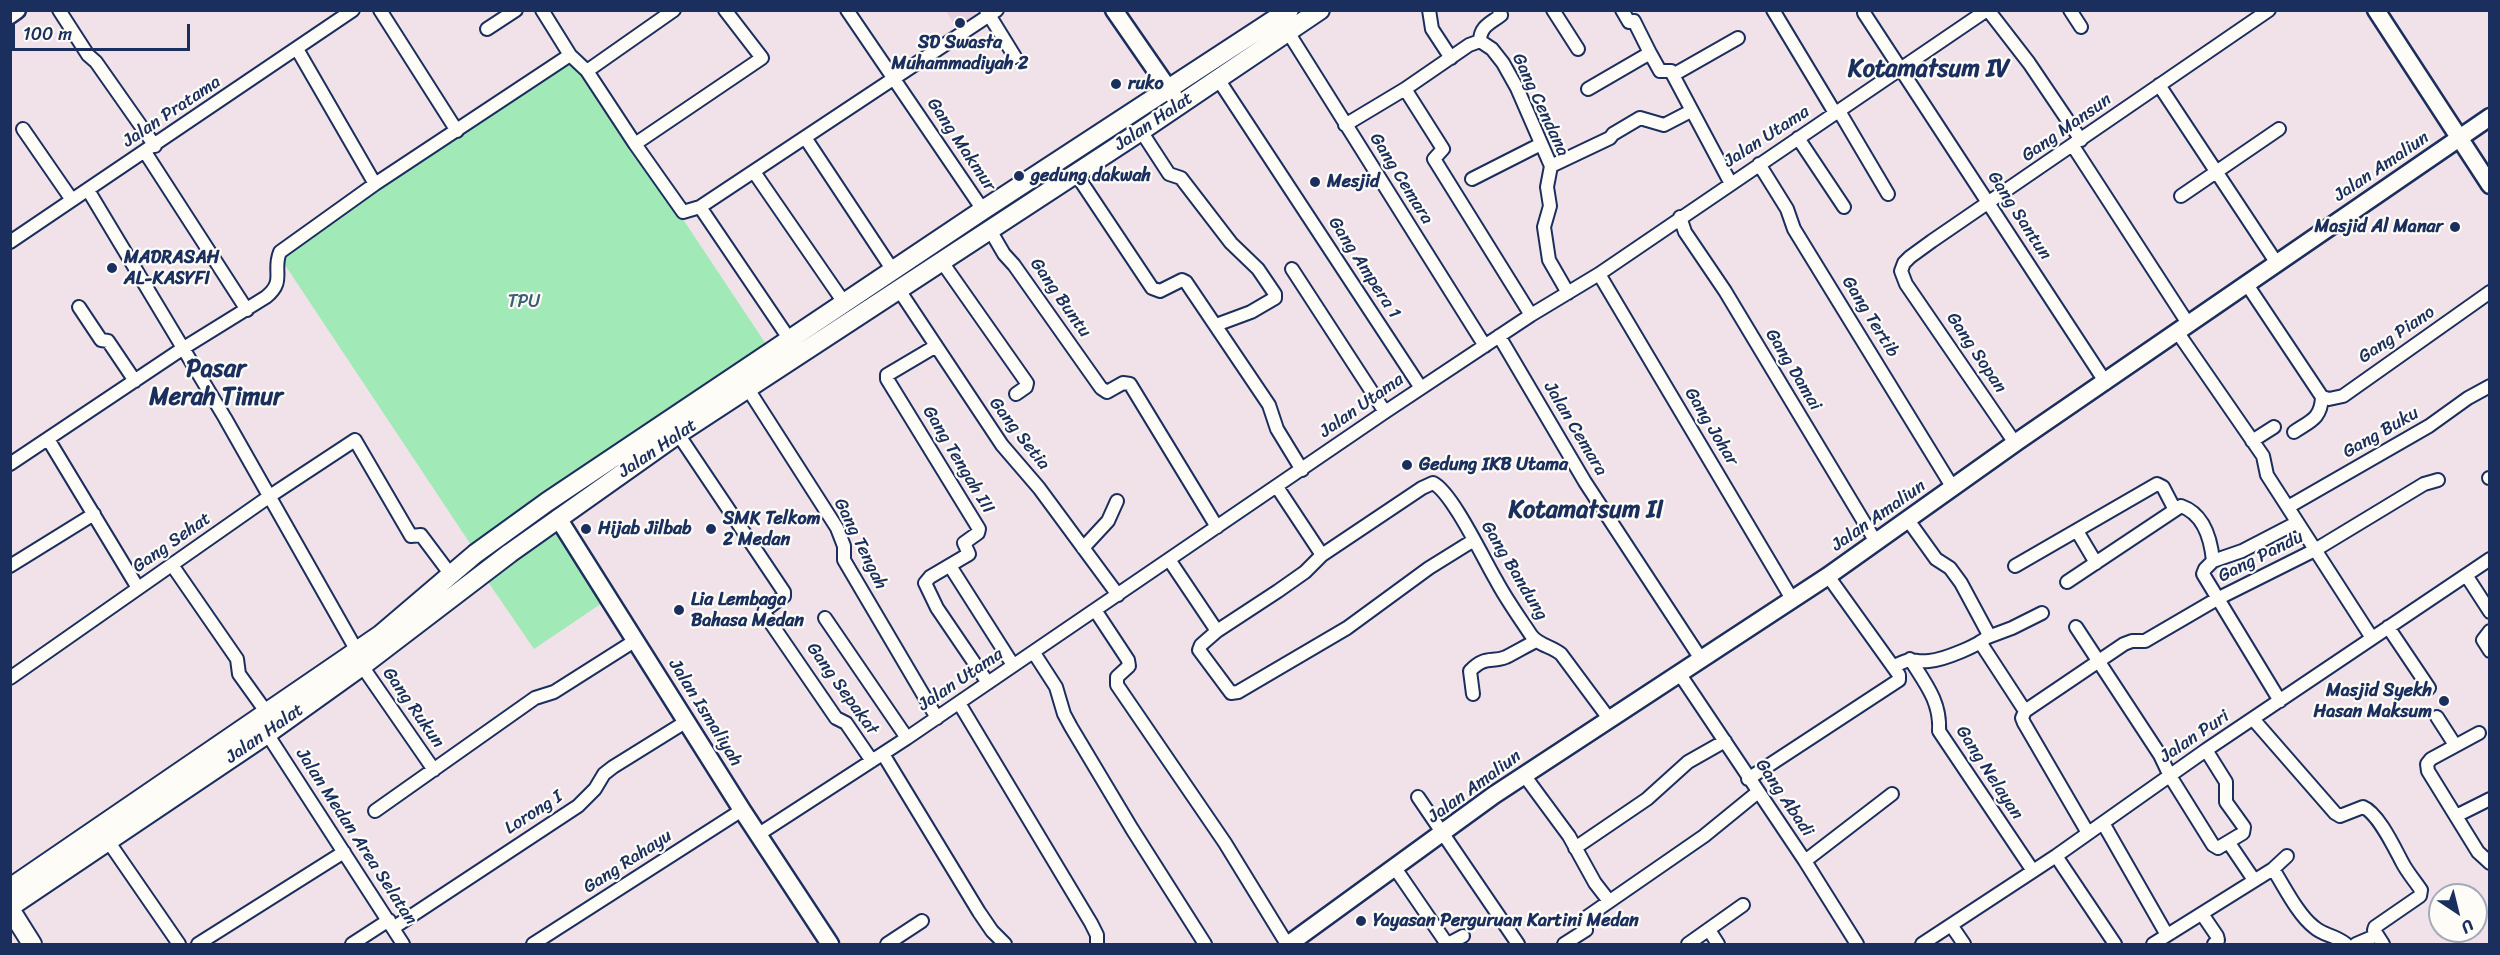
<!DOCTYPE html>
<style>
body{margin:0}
#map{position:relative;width:2500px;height:955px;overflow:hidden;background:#f1e2ea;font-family:Sriracha,sans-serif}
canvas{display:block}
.frame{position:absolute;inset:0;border:12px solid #1b2f5e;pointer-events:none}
.north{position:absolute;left:2428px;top:883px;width:60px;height:60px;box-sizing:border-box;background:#fdfcf7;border:2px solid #a3aaba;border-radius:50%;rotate:145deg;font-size:16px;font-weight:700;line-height:24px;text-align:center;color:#1b2f5e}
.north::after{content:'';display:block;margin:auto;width:21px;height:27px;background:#1b2f5e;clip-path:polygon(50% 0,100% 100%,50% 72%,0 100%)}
.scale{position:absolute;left:12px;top:24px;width:178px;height:27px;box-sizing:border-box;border:3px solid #1b2f5e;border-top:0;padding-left:8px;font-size:18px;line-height:21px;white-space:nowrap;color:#1b2f5e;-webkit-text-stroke:4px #fdfcf7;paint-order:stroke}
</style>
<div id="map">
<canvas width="2500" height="955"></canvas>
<div class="frame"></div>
<div class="north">U</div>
<div class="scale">100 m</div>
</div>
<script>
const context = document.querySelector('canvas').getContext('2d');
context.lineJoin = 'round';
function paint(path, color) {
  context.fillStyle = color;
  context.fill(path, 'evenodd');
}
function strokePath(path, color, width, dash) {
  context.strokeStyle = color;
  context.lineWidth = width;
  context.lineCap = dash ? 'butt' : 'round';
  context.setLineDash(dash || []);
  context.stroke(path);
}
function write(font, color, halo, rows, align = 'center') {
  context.font = font + ' Sriracha,sans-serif';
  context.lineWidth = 4.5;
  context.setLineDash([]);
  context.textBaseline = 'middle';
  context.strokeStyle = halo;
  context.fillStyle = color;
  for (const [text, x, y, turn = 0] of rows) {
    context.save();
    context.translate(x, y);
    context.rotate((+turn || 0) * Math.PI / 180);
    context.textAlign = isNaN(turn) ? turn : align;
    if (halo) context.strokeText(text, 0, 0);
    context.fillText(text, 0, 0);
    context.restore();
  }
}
const built = new Path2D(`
 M946,11H974L977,16L957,29Z`);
const green = new Path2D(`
 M575,62L581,66L770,350L473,548L283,262L286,251L562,64Z
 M559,526L608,599L534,649L484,576Z`);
const minor = new Path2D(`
 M59,10L88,55L96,62L155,146
 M380,10L457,131
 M542,10L570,55L587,71L635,144L683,212L700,207L997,10
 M847,10L983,210
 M986,10L1015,57
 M1429,10L1432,29L1451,58
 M1553,10L1578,49
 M1622,10L1629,22L1634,21L1650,53
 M1773,10L1835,113
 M1988,10L2029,63L2081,140
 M2070,10L2081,27
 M1864,13L2106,383
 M487,29L516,10
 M1288,32L1485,346
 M1480,41L1492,49L1503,63L1517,88L1551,166L1547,187L1550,206L1544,227L1549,260L1568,293
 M1480,41C1480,26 1491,23 1501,15L1499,10
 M297,49L375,184
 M587,71L674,10
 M1673,75L1738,38
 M1218,79L1421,388
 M2159,85L2276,262
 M1405,89L1443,149L1434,159L1531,315
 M1588,89L1650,53L1660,71H1671L1673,75L1730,182
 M1839,111L1888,194
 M1345,125L1405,89L1469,45L1480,41
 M23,129L72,200
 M1141,131L1169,174L1181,178L1231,243L1258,269L1275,294V298L1251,312L1216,325
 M1798,138L1844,207
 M806,139L894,272
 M635,144L762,58L725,10
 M2073,146L2189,325
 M145,152L247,310
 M1759,164L1787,209L1794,229L1953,488
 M1551,166L1610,138L1613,134L1640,118L1664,125L1691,111
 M754,172L845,304
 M1076,174L1152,288L1160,291L1182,280L1186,282L1269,405L1277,429L1302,470
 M1472,179L1541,144
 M88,190L225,418L357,651
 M2181,196L2279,129
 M700,207L790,340
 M1680,217L1685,232L1725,291L1876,542
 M990,230L1004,254L1014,265L1101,388L1107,392L1123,383L1130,384L1217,527
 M10,242L353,10
 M942,262L1027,383L1026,387L1016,394
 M1292,269L1385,412
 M1599,274L1792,599
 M2246,283L2322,397C2321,419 2310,421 2294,432
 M899,290L1002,445L1039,488L1118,595
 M79,307L101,340L108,341L135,381
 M2178,333L2263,456L2267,475L2372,638
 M1499,336L1585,482L1701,659
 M936,346L887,375V379L979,529L978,533L964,543L969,554L930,577L925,583L937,608L988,683
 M748,389L837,528L844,546V560L937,718
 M2322,397L2329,399L2343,396L2490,292
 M678,434L784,592V596L765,610L764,613L836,718L846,723L872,761
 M48,439L138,588
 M2252,441L2274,427
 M2015,443L1906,284L1901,271L1904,263L1910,257L1932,241L2269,10
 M10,464L182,349L266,297C286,281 272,271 280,252L375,184L570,55
 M2489,478H2490
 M1277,487L1322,555
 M2288,507L2429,426L2468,398L2490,386
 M2077,531L2096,563
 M1474,540L1429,568L1347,628L1238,692L1231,693L1199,650L1201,645L1217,631L1278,591L1305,572L1322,555L1422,488L1433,483C1452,492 1484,560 1496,580C1506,599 1519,617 1531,635C1538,645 1551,646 1561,654L1610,720
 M1083,548L1108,521L1117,501
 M1170,561L1217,631
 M172,565L237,659L239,674L267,713
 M10,566L94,514
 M950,566L1013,665
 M2015,566L2157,484L2163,487L2175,510
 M2466,575L2490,612
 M2067,582L2181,506C2204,514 2211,540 2213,561
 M1095,610L1128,660L1129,666L1117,677V685L1225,843L1287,944
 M825,618L907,738
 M2076,627L2160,755L2170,776L2213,845L2218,848L2243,833L2244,827L2226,802V782L2206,750
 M2388,627L2429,688
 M2490,631L2483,640L2490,651
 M1988,637L2012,628L2042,613
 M1980,642L2025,711
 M1034,653L1056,687L1064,714L1071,727L1132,829L1205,944
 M1910,659C1925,683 1941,702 1939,731L2033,871
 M362,666L434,770
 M1893,667C1915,655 1910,663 1929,661C1943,660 1981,645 1989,635L1961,583L1950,568L1936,559L1908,520
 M1679,673L1805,861L1857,944
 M10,678L270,496L355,440L411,536L421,535L451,575
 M1473,694L1470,671C1485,655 1492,663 1506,657C1516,652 1526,646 1536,641
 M2280,701L2203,574L2205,569L2213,561L2242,551L2296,523
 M959,703L1091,923L1097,935V944
 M2437,717L2455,745
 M2253,719L2335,813L2340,816L2363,807C2378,813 2394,847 2402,862C2407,872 2415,881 2421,890L2420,896L2375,927L2374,930L2383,944
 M264,729L403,944
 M2479,733L2431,759L2427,764L2428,771L2478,852L2490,863
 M883,754L979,912L992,931L1005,944
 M1524,775L1569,836L1595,883L1609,901
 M1748,779L1899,680V675L1828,576
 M1418,797L1518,944
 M375,811L535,698L554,692L636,640
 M2456,816L2490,799
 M2103,823L2167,935
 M2088,833L2024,723L2022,718L2025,711L2124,644L2132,641H2145L2217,599L2315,550L2424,484L2438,480
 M759,834L907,738L1385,412L1531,315L1599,274L1987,10
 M108,841L179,944
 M2229,843L2254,880
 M1575,848L1647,799L1688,762L1725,741
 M2056,856L2115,944
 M1805,861L1892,794
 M1395,868L1447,944
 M2273,869C2284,886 2298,915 2314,927C2324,936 2333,934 2346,944
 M2202,914L2217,936L2218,940L2214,944
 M1951,925L1964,944
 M393,928L578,806L595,789L604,774L613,767L687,721
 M1709,930L1718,944
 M198,944L344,852
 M352,944L389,920
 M533,944L742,810
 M887,944L922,921
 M1448,944L1463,936
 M1564,944L1586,930L1584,919L1704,836L1758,792
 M1688,944L1743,905
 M1922,944L2056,856L2206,750L2490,559
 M2153,944L2273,869L2287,856
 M2356,944L2377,935`);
const tertiary = new Path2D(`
 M1114,10L1179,104
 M2376,10L2490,185
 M10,15L17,10
 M558,518L742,810L830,944
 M1289,944L1494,795L1828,576L2018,441L2490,117`);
const secondary = new Path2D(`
 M10,888L380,635L475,554L547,502L983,210L1289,10
 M10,907L267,734L362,666L510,553L678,434L1141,131L1320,10
 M10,909L32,944`);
const markers = [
 [960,23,6,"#1b2f5e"],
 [1116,84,6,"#1b2f5e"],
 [1019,176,6,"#1b2f5e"],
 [1315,182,6,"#1b2f5e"],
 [2455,227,6,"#1b2f5e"],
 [112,268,6,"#1b2f5e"],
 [1407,465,6,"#1b2f5e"],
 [586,529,6,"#1b2f5e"],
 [711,529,6,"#1b2f5e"],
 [679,610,6,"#1b2f5e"],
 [2444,701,6,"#1b2f5e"],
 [1361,921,6,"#1b2f5e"]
];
const poiNames = [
 ["SD Swasta",960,43,"center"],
 ["Muhammadiyah 2",960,64,"center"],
 ["ruko",1128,84],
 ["gedung dakwah",1031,176],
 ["Mesjid",1327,182],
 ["Masjid Al Manar",2443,227,"right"],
 ["MADRASAH",124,258],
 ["AL-KASYFI",124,279],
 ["Gedung IKB Utama",1419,465],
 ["SMK Telkom",723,519],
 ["2 Medan",723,540],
 ["Hijab Jilbab",598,529],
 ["Lia Lembaga",691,600],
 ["Bahasa Medan",691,621],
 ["Masjid Syekh",2432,691,"right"],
 ["Hasan Maksum",2432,712,"right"],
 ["Yayasan Perguruan Kartini Medan",1373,921]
];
const streetNames = [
 ["Gang Cendana",1540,105,65],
 ["Jalan Pratama",172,112,-34],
 ["Jalan Halat",1154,122,-34],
 ["Gang Mansun",2067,128,-35],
 ["Jalan Utama",1767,137,-33],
 ["Gang Makmur",961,145,56],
 ["Jalan Amaliun",2382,167,-34],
 ["Gang Cemara",1401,179,58],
 ["Gang Santun",2019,216,57],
 ["Gang Ampera 1",1364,268,57],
 ["Gang Buntu",1060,298,55],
 ["Gang Tertib",1870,317,58],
 ["Gang Piano",2397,335,-34],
 ["Gang Sopan",1976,353,56],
 ["Gang Damai",1793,370,59],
 ["Jalan Utama",1362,406,-35],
 ["Gang Johar",1711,427,59],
 ["Jalan Cemara",1575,429,59],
 ["Gang Buku",2381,433,-30],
 ["Gang Setia",1019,434,52],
 ["Jalan Halat",658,449,-34],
 ["Gang Tengah III",958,460,59],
 ["Jalan Amaliun",1879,516,-35],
 ["Gang Sehat",172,543,-35],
 ["Gang Tengah",860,544,64],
 ["Gang Pandu",2261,557,-27],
 ["Gang Bandung",1514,571,59],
 ["Jalan Utama",961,680,-34],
 ["Gang Sepakat",842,689,54],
 ["Gang Rukun",413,708,55],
 ["Jalan Ismaliyah",705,713,58],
 ["Jalan Halat",265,734,-35],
 ["Jalan Puri",2195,737,-34],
 ["Gang Nelayan",1989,773,57],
 ["Jalan Amaliun",1475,787,-36],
 ["Gang Abadi",1784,798,56],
 ["Lorong I",534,813,-33],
 ["Jalan Medan Area Selatan",356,837,57],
 ["Gang Rahayu",628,862,-33]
];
const parkNames = [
 ["TPU",524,302]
];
const districtNames = [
 ["Kotamatsum IV",1929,70],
 ["Pasar",216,370],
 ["Merah Timur",216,398],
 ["Kotamatsum II",1586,511]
];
paint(built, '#e9d0e0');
paint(green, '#a1eab8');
strokePath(minor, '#1b2f5e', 16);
strokePath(tertiary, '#1b2f5e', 21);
strokePath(secondary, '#1b2f5e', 22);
strokePath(minor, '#fdfcf7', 12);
strokePath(tertiary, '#fdfcf7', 16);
strokePath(secondary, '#fdfcf7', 18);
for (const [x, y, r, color] of markers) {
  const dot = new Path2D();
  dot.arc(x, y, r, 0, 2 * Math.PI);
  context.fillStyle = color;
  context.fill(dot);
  strokePath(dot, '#fdfcf7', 2);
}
write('bold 18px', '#1b2f5e', '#fdfcf7', poiNames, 'left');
write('18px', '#1b2f5e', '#fdfcf7', streetNames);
write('18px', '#3c5e74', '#fdfcf7', parkNames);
write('bold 24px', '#1b2f5e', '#fdfcf7', districtNames);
</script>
